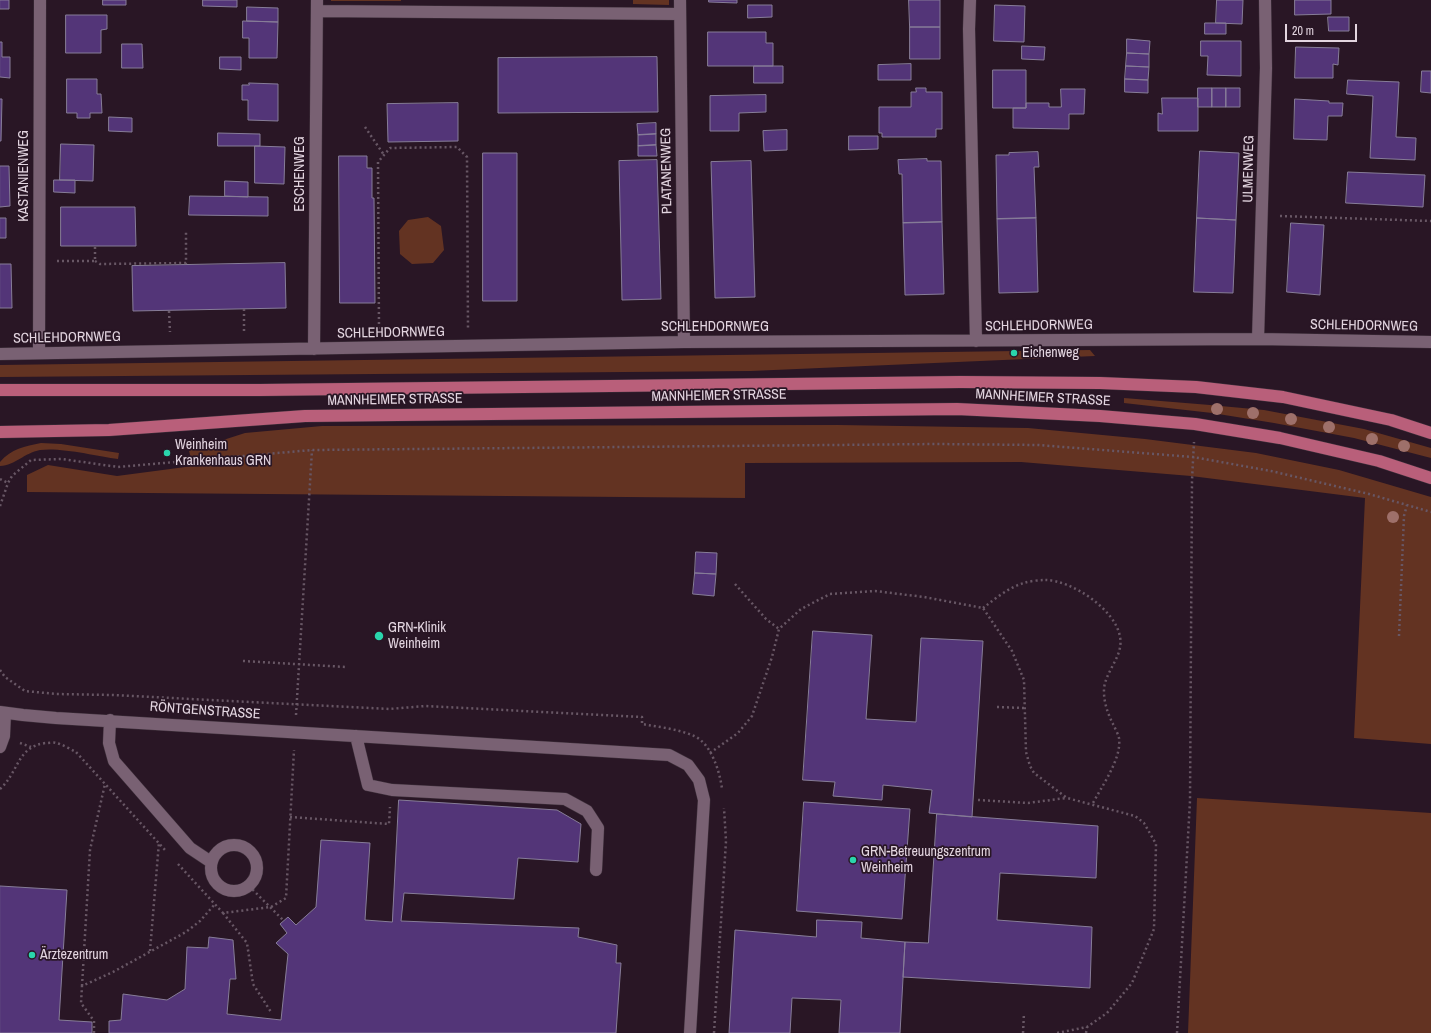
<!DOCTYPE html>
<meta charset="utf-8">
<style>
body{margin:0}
#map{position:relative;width:1431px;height:1033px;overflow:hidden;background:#291625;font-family:"Archivo Narrow",sans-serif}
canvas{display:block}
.scale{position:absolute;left:1285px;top:24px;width:72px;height:18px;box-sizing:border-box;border:2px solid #e3d5e0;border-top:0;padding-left:5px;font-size:12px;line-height:14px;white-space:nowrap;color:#e3d5e0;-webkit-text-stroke:3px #291625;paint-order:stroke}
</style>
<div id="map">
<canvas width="1431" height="1033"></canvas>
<div class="scale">20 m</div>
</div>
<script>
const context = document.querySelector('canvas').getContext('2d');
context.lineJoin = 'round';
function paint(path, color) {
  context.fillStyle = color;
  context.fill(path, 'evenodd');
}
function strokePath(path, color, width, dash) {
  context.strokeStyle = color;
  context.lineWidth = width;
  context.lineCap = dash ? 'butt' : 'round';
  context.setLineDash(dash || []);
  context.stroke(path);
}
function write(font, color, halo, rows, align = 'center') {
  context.font = font + ' "Archivo Narrow",sans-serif';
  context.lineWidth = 3.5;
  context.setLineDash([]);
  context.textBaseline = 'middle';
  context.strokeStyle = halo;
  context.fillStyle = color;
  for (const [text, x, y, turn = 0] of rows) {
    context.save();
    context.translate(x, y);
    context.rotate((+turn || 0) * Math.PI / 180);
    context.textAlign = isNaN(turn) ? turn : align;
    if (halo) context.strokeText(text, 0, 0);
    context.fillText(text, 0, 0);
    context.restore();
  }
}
const green = new Path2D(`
 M331,0H401V1H331Z
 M633,0H669V5L633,4Z
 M428,217L441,226L444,250L433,263L412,264L400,254L399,231L408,220Z
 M1090,350L1095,356L751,371L0,377V365Z
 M1124,398L1210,405L1264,410L1364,429L1431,448V458L1354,438L1274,423L1212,413L1124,403Z
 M838,425L1028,428L1145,439L1256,453L1339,470L1431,497V744L1354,738L1365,498L1191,476L1021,462L745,463V498L27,492V475L48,465L117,476L193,466L189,451L245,433L322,426Z
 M41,443L61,444L119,453L118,459C97,456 60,447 40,450C24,453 16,465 0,466V462C11,449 25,446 41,443Z
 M1197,798L1431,813V1033H1188Z`);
const building = new Path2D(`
 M0,0H9V9H0Z
 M103,0H126V5H103Z
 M203,0H237V7L203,6Z
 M709,0H737V3L709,2Z
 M909,0H940V27H910Z
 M1217,0H1243L1242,24L1216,23Z
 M1295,0H1331V14L1295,15Z
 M748,5H772V17L748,18Z
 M995,5L1025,6L1024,42L994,41Z
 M247,7L278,8V22L247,21Z
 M66,15H107V29L101,30V53H66Z
 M1328,17H1349V31H1329Z
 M243,21L278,22L277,58H249V38H243Z
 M1205,23H1226V34H1205Z
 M910,27H940V59H910Z
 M708,32H766V43H773V66H708Z
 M1127,39L1150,41L1149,54L1127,53Z
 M1201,41H1241V76L1207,75L1208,56H1201Z
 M0,42H2V57H10V78L0,77Z
 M122,44H142L143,68H122Z
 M1022,46L1045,47L1044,60L1022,59Z
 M1296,47L1339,48L1338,65L1333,64V78H1295Z
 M1127,53L1149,54V67L1126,66Z
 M220,57H241V70L220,69Z
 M657,57L658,112L498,113V58Z
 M911,64V80H878V65Z
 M754,66H783V83H754Z
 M1126,66L1149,67L1148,80L1125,79Z
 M993,70H1026V108H993Z
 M1422,71H1431V93L1421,92Z
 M67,79H97V94H101L102,113H90V118H77V113H67Z
 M1125,79L1148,80V93L1125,92Z
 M1348,80L1399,82L1396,137L1416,138L1415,160L1370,158L1373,96L1347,94Z
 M249,83L278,84V121L248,120V100H242V85H249Z
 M916,88H926V92H942V129H936V137H882V133H879V107H911V92H916Z
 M1198,88H1212V107H1198Z
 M1212,88H1226V107H1212Z
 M1226,88H1240V107H1226Z
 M1061,89H1085L1084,114H1069V129L1013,128V108H1026V103H1049V107H1061Z
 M766,95V112L739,113V131H710V96Z
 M1162,98H1198V131H1158V113L1162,114Z
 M0,99H2L1,141H0Z
 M1295,99L1329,101V103H1343L1342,116H1328L1327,140L1294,139Z
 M458,103V141L388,142L387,104Z
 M109,117L132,118V132L109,131Z
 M656,123V134L638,135L637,124Z
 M787,130V150L764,151L763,131Z
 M218,133L260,134V146H218Z
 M656,134V145L638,146V135Z
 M849,136H878V149L849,150Z
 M61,144L94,145L93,181L60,180Z
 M656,145L657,156H638V146Z
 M255,146L285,147L284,184L255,183Z
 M1200,151L1239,153L1236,220L1197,218Z
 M1038,152L1039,167H1034L1036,218L997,219L996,155H1009V153Z
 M483,153H517V301H483Z
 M339,156H367V168H372V198H374L375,303H340Z
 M927,159V161H941L942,222L903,223L902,174H899L898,160Z
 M657,160L661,299L622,300L619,161Z
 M751,161L755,297L715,298L711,162Z
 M0,166H9L10,206L0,207Z
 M1348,172L1425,175L1423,207L1346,203Z
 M54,180H75V193L54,192Z
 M225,181L248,182V197L225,196Z
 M190,196L268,197V216L189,215Z
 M61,207H135L136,246H61Z
 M0,218H6V238H0Z
 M1036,218L1038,292L999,293L997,219Z
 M1197,218L1236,220L1233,293L1194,292Z
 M942,222L944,294L905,295L903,223Z
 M1291,223L1324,225L1320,295L1287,292Z
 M285,263L286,308L133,311L132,266Z
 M0,264H11L12,308H0Z
 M696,552L717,553L716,574L695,573Z
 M695,573L716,574L714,596L693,594Z
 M813,631L872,635L866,719L916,722L921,638L983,641L972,817L929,813L932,790L883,785L882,800L833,796L835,782L803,780Z
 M399,800L557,810L581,824L578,862L518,858L514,899L404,893L401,921L579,928L578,937L617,945L616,963H621L616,1033H109V1021L121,1020L123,994L167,1000L185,989L187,947L208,948L209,937L233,940L236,979H230L227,1014L281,1020L288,954L276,943L287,933L280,924L288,917L296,925L316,907L321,840L370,843L365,920L392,922Z
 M804,802L910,809L902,919L797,911Z
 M937,814L1098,826L1096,878L1000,873L997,920L1092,927L1090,988L903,977L905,942L928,943Z
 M0,886L67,890L59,1020L92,1022V1033H0Z
 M817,920L862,922L861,938L905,942L900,1033H839L841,1000L792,998L790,1033H729L735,930L816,937Z`);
const path = new Path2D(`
 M365,127L384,155
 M1280,216L1431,221
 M57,261H95V246
 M95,261L100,264L186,263V232
 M169,311L170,332
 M379,329L378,162L390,148L457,147L467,157L468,328
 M244,331V309
 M0,479L8,483
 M0,506L8,483L12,476L31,460L62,459L118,467L312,450L936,444L1038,445L1193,457L1271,471L1369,494L1431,512
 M735,584L766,619L779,629
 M983,608C995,599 1009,587 1024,583C1030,581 1039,580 1045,580C1072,580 1116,610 1120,637C1124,657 1103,673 1104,692C1104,703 1108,714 1113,724C1115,728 1118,734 1119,738C1122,759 1101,787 1092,805
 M1399,636L1404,516L1407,505
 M243,661L346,667
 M0,670L5,677L25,691L56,694L112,695L389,709L425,706L642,717V724C659,727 678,729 694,736C711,743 720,772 722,789
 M997,707L1024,708
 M296,715L312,450
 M20,743L31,747
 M710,753L738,733L752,716L772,657L779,629L801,609L830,594L875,591L924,597L983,608L1012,651L1024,680L1026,752L1030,766L1034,773L1067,798L1135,816L1144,823L1156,844L1154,929L1132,983L1107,1013L1087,1027L1057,1033
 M0,789C19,772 17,746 46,743C49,743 53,742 56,743C62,744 70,749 76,752L165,850
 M978,800L1028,803L1066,798
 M290,817L389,824L390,807
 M178,864L223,913L271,907L286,898L294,750
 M249,886L283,920
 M223,913L247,943L253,984L271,1012
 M150,951L159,842
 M82,986L90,850L105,784
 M94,1033V1021L81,1003L82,986L113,972L186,932L200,921L215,904
 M714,1033L726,841L724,808
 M1023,1033L1024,1013
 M1086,1033L1087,1027
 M1177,1033L1190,801L1192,480L1194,442`);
const minor = new Path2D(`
 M680,0L684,342
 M970,0L969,29L976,341
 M317,11L679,14
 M1258,339L1266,68L1265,0
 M314,349L317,0
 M39,353L40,0
 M0,354L684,342L1258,339L1431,342
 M0,712L23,715L56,718L669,755L688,765L699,780L704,800L690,1033
 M110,720L109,743L114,761L190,848L211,862
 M356,736L368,785L392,790L565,799L587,811L598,828L596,870
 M0,747L4,736L5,713
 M211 868a23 23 0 1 1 46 0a23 23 0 1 1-46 0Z`);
const major = new Path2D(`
 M0,390H260L960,382L1100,383L1196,387L1283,397L1391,420L1431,433
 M0,432L109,430L305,416L957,409L1100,416L1195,424L1280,438L1379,461L1431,478`);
const trees = [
 [1217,409],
 [1253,413],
 [1291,419],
 [1329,427],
 [1372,439],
 [1404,446],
 [1393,517]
];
const markers = [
 [1014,353,4,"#2ad5ac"],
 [167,453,4,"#2ad5ac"],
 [379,636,5,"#2ad5ac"],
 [853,860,4,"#2ad5ac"],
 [32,955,4,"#2ad5ac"]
];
const streetNames = [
 ["ULMENWEG",1249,169,-89],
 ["PLATANENWEG",667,171,-91],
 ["ESCHENWEG",300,174,-90],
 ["KASTANIENWEG",24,176,-90],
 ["SCHLEHDORNWEG",1039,326,-1],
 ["SCHLEHDORNWEG",1364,326,1],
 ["SCHLEHDORNWEG",715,327],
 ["SCHLEHDORNWEG",391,333,-1],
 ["SCHLEHDORNWEG",67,338,-1],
 ["MANNHEIMER STRASSE",719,396,-1],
 ["MANNHEIMER STRASSE",1043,398,3],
 ["MANNHEIMER STRASSE",395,400,-1],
 ["RÖNTGENSTRASSE",205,711,4]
];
const poiNames = [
 ["Eichenweg",1022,353],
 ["Weinheim",175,445],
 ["Krankenhaus GRN",175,461],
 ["GRN-Klinik",388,628],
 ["Weinheim",388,644],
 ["GRN-Betreuungszentrum",861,852],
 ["Weinheim",861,868],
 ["Ärztezentrum",40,955]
];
paint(green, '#633322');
paint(building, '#533578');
strokePath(building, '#877d98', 1);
strokePath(minor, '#3f313c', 13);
strokePath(major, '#3f313c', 13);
strokePath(path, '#685765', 2.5, [2, 3]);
strokePath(minor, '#796173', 12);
strokePath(major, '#b95f7a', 12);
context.fillStyle = '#9e706a';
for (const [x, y] of trees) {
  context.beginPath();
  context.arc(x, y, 6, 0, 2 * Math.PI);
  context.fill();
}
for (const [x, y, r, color] of markers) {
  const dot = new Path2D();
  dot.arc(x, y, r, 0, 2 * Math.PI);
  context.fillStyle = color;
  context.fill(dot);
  strokePath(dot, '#291625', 1.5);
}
write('14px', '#e3d5e0', '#291625', streetNames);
write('14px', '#e3d5e0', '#291625', poiNames, 'left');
</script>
